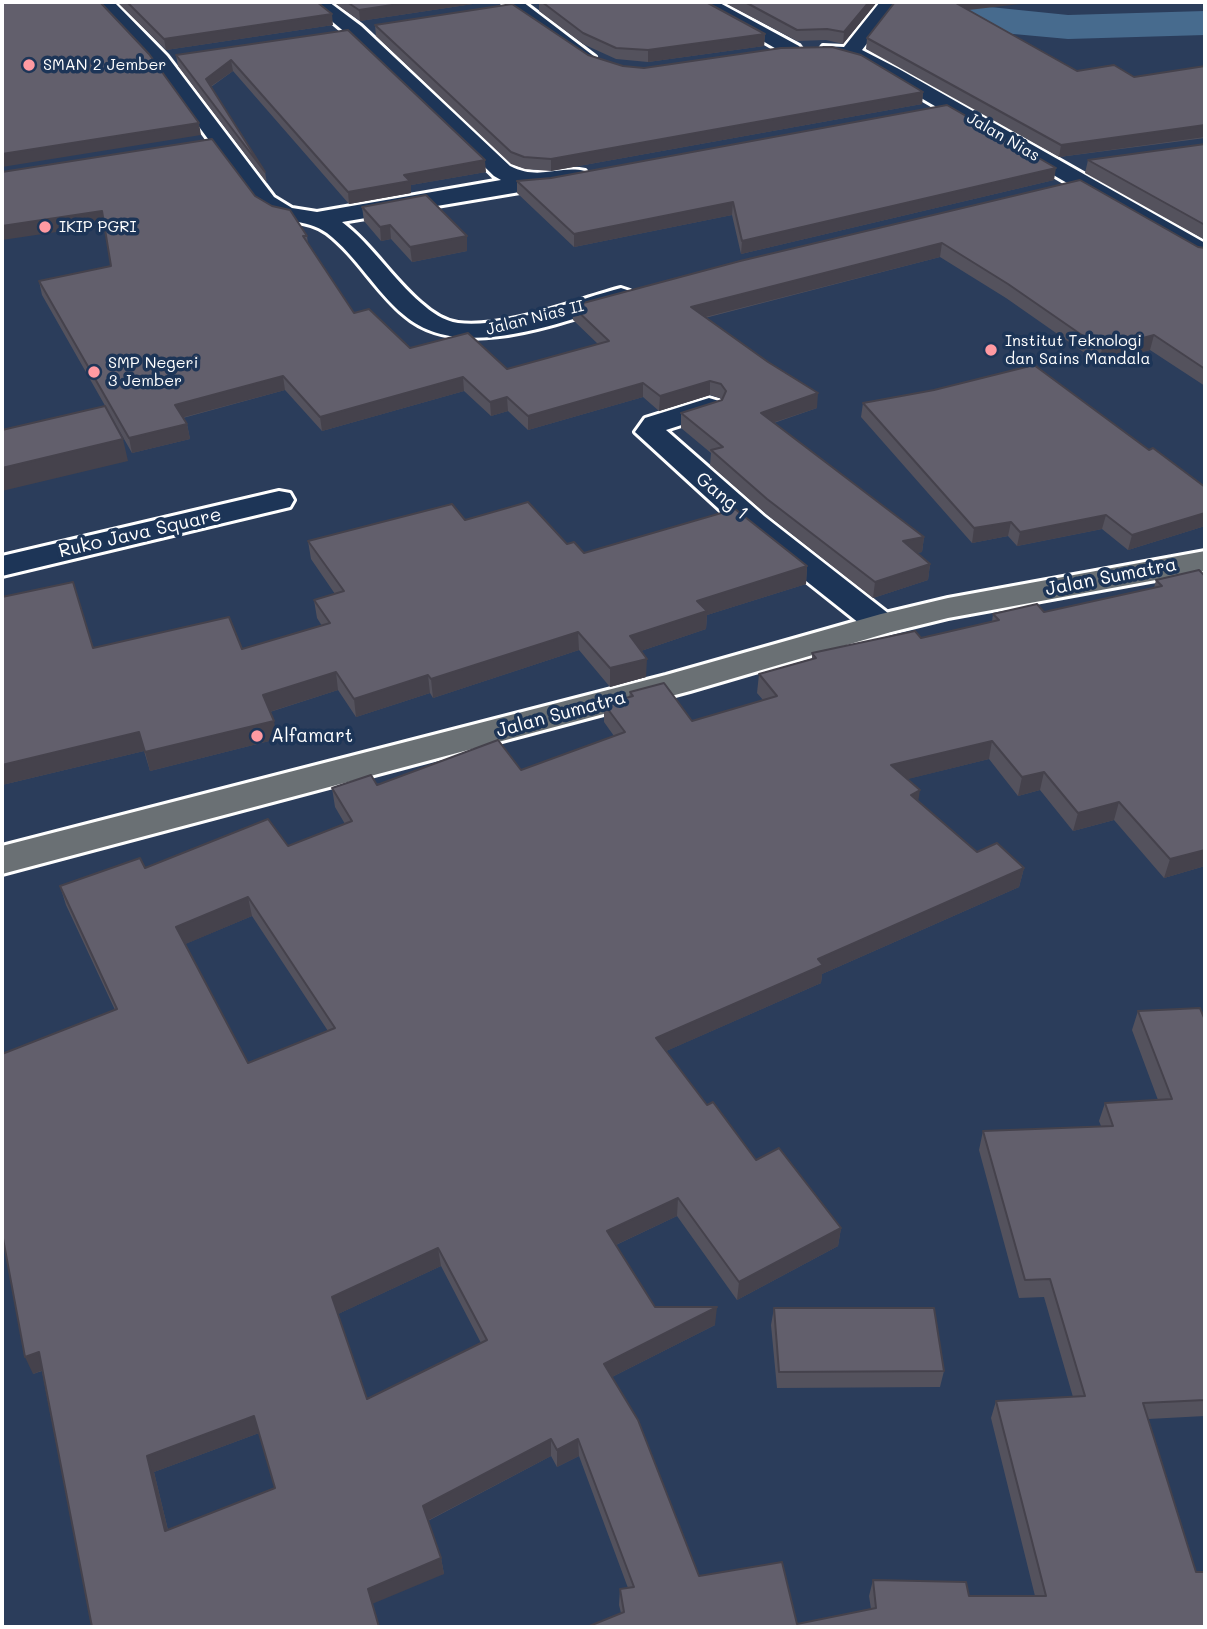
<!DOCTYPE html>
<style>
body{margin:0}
#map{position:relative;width:1207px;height:1629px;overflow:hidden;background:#2b3d5b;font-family:Mali,sans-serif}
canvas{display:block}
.frame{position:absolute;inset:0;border:4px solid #fff;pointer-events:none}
</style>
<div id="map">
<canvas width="1207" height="1629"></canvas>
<div class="frame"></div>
</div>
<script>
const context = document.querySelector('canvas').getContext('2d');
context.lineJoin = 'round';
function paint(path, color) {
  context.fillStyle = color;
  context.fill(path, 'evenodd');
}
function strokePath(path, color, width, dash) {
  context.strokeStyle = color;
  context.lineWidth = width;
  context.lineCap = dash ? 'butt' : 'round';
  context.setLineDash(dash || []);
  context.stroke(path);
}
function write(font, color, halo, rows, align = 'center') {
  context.font = font + ' Mali,sans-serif';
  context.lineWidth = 7;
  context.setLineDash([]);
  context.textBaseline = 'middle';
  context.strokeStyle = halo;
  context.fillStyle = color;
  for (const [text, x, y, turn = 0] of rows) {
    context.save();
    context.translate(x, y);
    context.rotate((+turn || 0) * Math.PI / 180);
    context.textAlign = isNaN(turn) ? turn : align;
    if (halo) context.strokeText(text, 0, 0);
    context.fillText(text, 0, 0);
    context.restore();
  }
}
const river = new Path2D(`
 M861,2H941L1068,15L1205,11V35L1068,39L959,29L866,10Z`);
const minor = new Path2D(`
 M95,2H114L167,56L274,197L292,208L317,212L501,180L494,176L347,34L309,2H329L361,26L510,166C539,181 559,165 585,171L588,176L585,181L342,222C372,245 392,278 421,303C431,312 444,321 458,323C504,329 575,300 621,288L630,291L634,296L630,301C566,320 461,365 404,315C375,291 357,256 327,233C306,218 280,224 258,207L153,64Z
 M502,2H523L595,57L592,61H578Z
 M696,2H718L799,46L802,50L799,54H785Z
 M880,2H899L862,50L899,69L1205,243V260L1196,258L885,77L851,60L823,54L820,50L823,46L844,47Z
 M709,398L719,401L723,407L719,413L666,430L764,516L893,617L898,624L893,631L881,634L869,631L742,530L635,432L645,418Z
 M279,491L290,493L294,500L290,507L2,576V556Z`);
const major = new Path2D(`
 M1205,551V571L948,618L891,632L690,691L2,874V846L666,675L881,614L948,598Z`);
const wall = new Path2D(`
 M117,2H317L333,25L166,50Z
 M333,2H486L360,21Z
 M539,2H706L765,34L764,46L648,62L616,59L583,44L539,11Z
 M723,2H877L843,44L826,40L797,41Z
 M969,10L1077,71L1134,77L1205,66V138L1059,157L866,49L867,38Z
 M375,25L588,55L623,66L923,92L922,104L551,171L525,169L511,164L376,36Z
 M348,30L486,172L411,185V193L349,204L233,71L211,87L265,172L267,183L178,66L176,55Z
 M1205,144V240L1085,173L1088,160Z
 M1054,180L741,254L732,215L574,247L517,193V181Z
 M1080,180L1198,247L1205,248V386L1150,350L1099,363L1006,298L940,257L705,318L817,408L774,423L924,537L922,552L917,553L930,564L928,580L873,598L766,514L710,465L711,453L681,428V413L721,400L720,398L710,395L659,411L643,397L528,430L508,411L491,416L464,391L322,431L285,390L183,418L187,424L190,439L132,453L42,295L39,281L111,266L104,225L255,196L307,236L308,244L354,313L410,348L507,369L598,344L573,320L572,306Z
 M362,207L467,236V251L412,262L391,239L381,241L364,221Z
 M863,403L1149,450L1205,487V526L1128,550L1102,529L1017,546L1008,536L972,543L861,417Z
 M465,520L567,544L584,553L807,566L806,584L707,615L706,629L641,651L646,677L610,687L579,650L433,698L430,693L356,717L338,690L270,712L277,739L150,771L144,751L2,785V597L93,648L242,649L322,626L317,618L314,600L335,594L311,559L308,541Z
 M1199,570L1205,866L1164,878L1114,820L1073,831L1040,790L1018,796L989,759L907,779L918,801L977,852L1024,868L1019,887L822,974L821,983L666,1051L707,1105L756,1160L841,1228L838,1246L737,1300L677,1216L616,1245L655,1307L715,1325L612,1377L699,1576L797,1624L871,1609L869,1596L873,1580L969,1596H1035L991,1418L996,1401L1073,1397L1044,1297L1019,1298L979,1150L983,1131L1101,1126L1099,1121L1105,1103L1158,1100L1132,1030L1138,1011L1205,1020V1416L1148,1419L1205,1627H587L621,1613L619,1605L620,1589L628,1588L579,1456L557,1467L551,1456L428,1521L441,1558L444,1574L92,1627L42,1371L33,1374L115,1010L66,905L60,886L145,868L288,846L345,824L335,807L332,788L521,770L614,736L604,722V704L629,697L630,692L692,721L763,700L757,693L759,674L812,659V653L921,638L992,622L993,614L1044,612L1154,588L1156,580ZM252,916L328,1031L248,1063L185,944ZM441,1266L481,1343L367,1399L338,1314ZM259,1433L275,1488L168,1530L154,1472Z
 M774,1308L944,1371L940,1387L777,1388L771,1325Z`);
const shadedWall = new Path2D(`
 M412,2H486L360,21L359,10Z
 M869,2H877L843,44L844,32Z
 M952,2H1038L951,12Z
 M332,14L333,25L166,50L164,39Z
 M765,34L764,46L648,62V50Z
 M231,60L233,71L207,89L206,79Z
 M923,92L922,104L551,171V159Z
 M199,123L201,135L2,167V154Z
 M1205,125V137L1059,157L1061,145Z
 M485,160L486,172L411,185V193L349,204L348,192L404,175Z
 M1056,168L1054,180L741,254L742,241Z
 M733,202L732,215L574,247V234Z
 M102,211L104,225L2,240V226Z
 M390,225L391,239L381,241L380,227Z
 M467,236V251L412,262L410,247Z
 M942,243L940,257L690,321L691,307Z
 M1154,335L1150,350L1099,363L1102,349Z
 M283,376L285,390L177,419L175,405Z
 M463,377L464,391L322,431L320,417Z
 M710,381V395L659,411L660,396Z
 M643,383V397L528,430V416Z
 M818,393L817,408L760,427L761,413Z
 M507,397L508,411L491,416L490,402Z
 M187,424L190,439L132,453L129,438Z
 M123,439L128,461L2,491V468Z
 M1205,513V526L1128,550L1132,535Z
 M1106,515L1102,529L1017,546L1020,532Z
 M1011,522L1008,536L972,543L974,528Z
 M924,537L922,552L900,556L903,541Z
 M930,564L928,580L873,598L875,582Z
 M807,566L806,584L707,615L706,629L629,655L630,636L697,601Z
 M578,632L579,650L433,698L431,679Z
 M647,659L646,677L610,687V668Z
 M336,672L338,690L266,713L263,695Z
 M428,675L430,693L356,717L354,699Z
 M274,721L277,739L150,771L145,752Z
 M139,732L144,751L2,785V765Z
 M992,741L989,759L888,784L891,765Z
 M1044,772L1040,790L1018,796L1022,777Z
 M920,790L917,809L911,795Z
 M1119,802L1114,820L1073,831L1078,813Z
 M1205,850V866L1164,878L1170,859Z
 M1024,868L1019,887L822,974L821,983L655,1056L656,1038L818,959Z
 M248,897L252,916L181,946L176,927Z
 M678,1198L677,1216L607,1249V1231Z
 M841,1228L838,1246L737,1300L739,1282Z
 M438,1248L441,1266L336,1315L332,1297Z
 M717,1307L715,1325L604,1381V1364Z
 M39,1352L46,1369L33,1374L25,1357Z
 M254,1416L259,1433L154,1472L172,1547L165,1531L147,1456Z
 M551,1439V1456L425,1522L423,1506Z
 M578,1439L579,1456L557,1467V1450Z
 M441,1558L444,1574L372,1604L368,1589Z`);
const building = new Path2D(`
 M2,2H100L149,54L199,123L2,154Z
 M127,2H317L332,14L164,39Z
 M347,2H412L359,10Z
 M542,2H706L765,34L648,50L616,48L583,33Z
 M745,2H869L844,32L827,29L797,30Z
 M895,2H954L1077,71L1114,65L1134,77L1205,66V125L1061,145L867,38Z
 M512,4L588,55L623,66L644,68L781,48L832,47L861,55L923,92L551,159L524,157L511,152L375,25Z
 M348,30L485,160L404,175L410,181L348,192L231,60L206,79L265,172L176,55Z
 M947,105L1056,168L742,241L733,202L574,234L517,181L551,178Z
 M212,139L255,196L272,206L290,210L307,236H303L354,313L369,309L410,348L468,333L507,369L609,341L572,306L740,261L1080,180L1198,247L1205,248V369L1154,335L1102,349L1008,284L942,243L691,307L768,362L818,393L761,413L924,537L903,541L930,564L875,582L767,499L711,450L723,447L681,413L722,400L726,391L721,384L710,381L660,396L643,383L528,416L507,397L490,402L463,377L320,417L283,376L175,405L187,424L129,438L39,281L111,266L102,211L2,226V172Z
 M1205,144V225L1088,160Z
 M426,195L467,236L410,247L390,225L380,227L362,207Z
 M1034,365L1149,450L1153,448L1205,487V513L1132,535L1106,515L1020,532L1011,522L974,528L863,403L934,390Z
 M105,406L123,439L2,468V430Z
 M528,502L567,544L574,542L584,553L735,509L807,566L697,601L707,611L630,636L647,659L610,668L578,632L431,679L428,675L354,699L336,672L263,695L274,721L145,752L139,732L2,765V597L73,582L93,648L229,617L242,649L330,623L314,600L344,591L308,541L452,504L465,520Z
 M1199,570L1205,576V850L1170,859L1119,802L1078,813L1044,772L1022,777L992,741L891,765L920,790L911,795L977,852L997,843L1024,868L818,959L823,965L656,1038L707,1105L713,1102L756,1160L779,1148L841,1228L739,1282L678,1198L607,1231L655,1307H717L604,1364L638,1420L699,1576L782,1562L797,1624L876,1608L873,1580L966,1582L969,1596H1046L996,1401L1085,1396L1050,1279L1025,1280L983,1131L1113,1126L1105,1103L1172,1099L1138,1011L1200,1008L1205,1020V1400L1143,1403L1196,1572H1205V1627H587L624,1612L620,1589L634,1587L578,1439L557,1450L551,1439L423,1506L441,1558L368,1589L379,1627H92L39,1352L25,1357L2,1233V1054L117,1009L60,886L140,858L145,868L268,819L288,846L352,821L332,788L371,775L377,785L498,740L521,770L625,732L604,704L633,696L630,692L664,683L692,721L777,696L759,674L816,658L812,653L915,631L921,638L999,620L993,614L1037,604L1044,612L1162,586L1156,580ZM248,897L335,1028L248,1063L176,927ZM438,1248L487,1340L367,1399L332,1297ZM254,1416L275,1488L165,1531L147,1456Z
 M774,1308H934L944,1371L779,1372Z`);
const markers = [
 [29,65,7,"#ff9aa2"],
 [45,227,7,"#ff9aa2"],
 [991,350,7,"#ff9aa2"],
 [94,372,7,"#ff9aa2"],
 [257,736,7,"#ff9aa2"]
];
const farPoinames = [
 ["SMAN 2 Jember",43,65],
 ["IKIP PGRI",59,227],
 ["Institut Teknologi",1005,341],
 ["dan Sains Mandala",1005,359],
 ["SMP Negeri",108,363],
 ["3 Jember",108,381]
];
const farStreetnames = [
 ["Jalan Nias",1003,137,30],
 ["Jalan Nias II",535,318,-14]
];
const streetNames = [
 ["Gang 1",722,496,40],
 ["Ruko Java Square",140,533,-13],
 ["Jalan Sumatra",1111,577,-11],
 ["Jalan Sumatra",561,714,-15]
];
const poiNames = [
 ["Alfamart",271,736]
];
paint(river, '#476b8e');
strokePath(minor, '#fff', 6);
strokePath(major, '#fff', 6);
paint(minor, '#1d3557');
paint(major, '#6a7074');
paint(wall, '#54525d');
paint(shadedWall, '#45424c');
paint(building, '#625f6c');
strokePath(building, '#45424c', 2);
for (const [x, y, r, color] of markers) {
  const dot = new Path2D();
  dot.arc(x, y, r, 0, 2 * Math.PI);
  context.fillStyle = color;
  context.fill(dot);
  strokePath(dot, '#1d3557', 2.5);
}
write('16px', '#fff', '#1d3557', farPoinames, 'left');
write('16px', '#fff', '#1d3557', farStreetnames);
write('19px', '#fff', '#1d3557', streetNames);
write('19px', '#fff', '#1d3557', poiNames, 'left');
</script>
